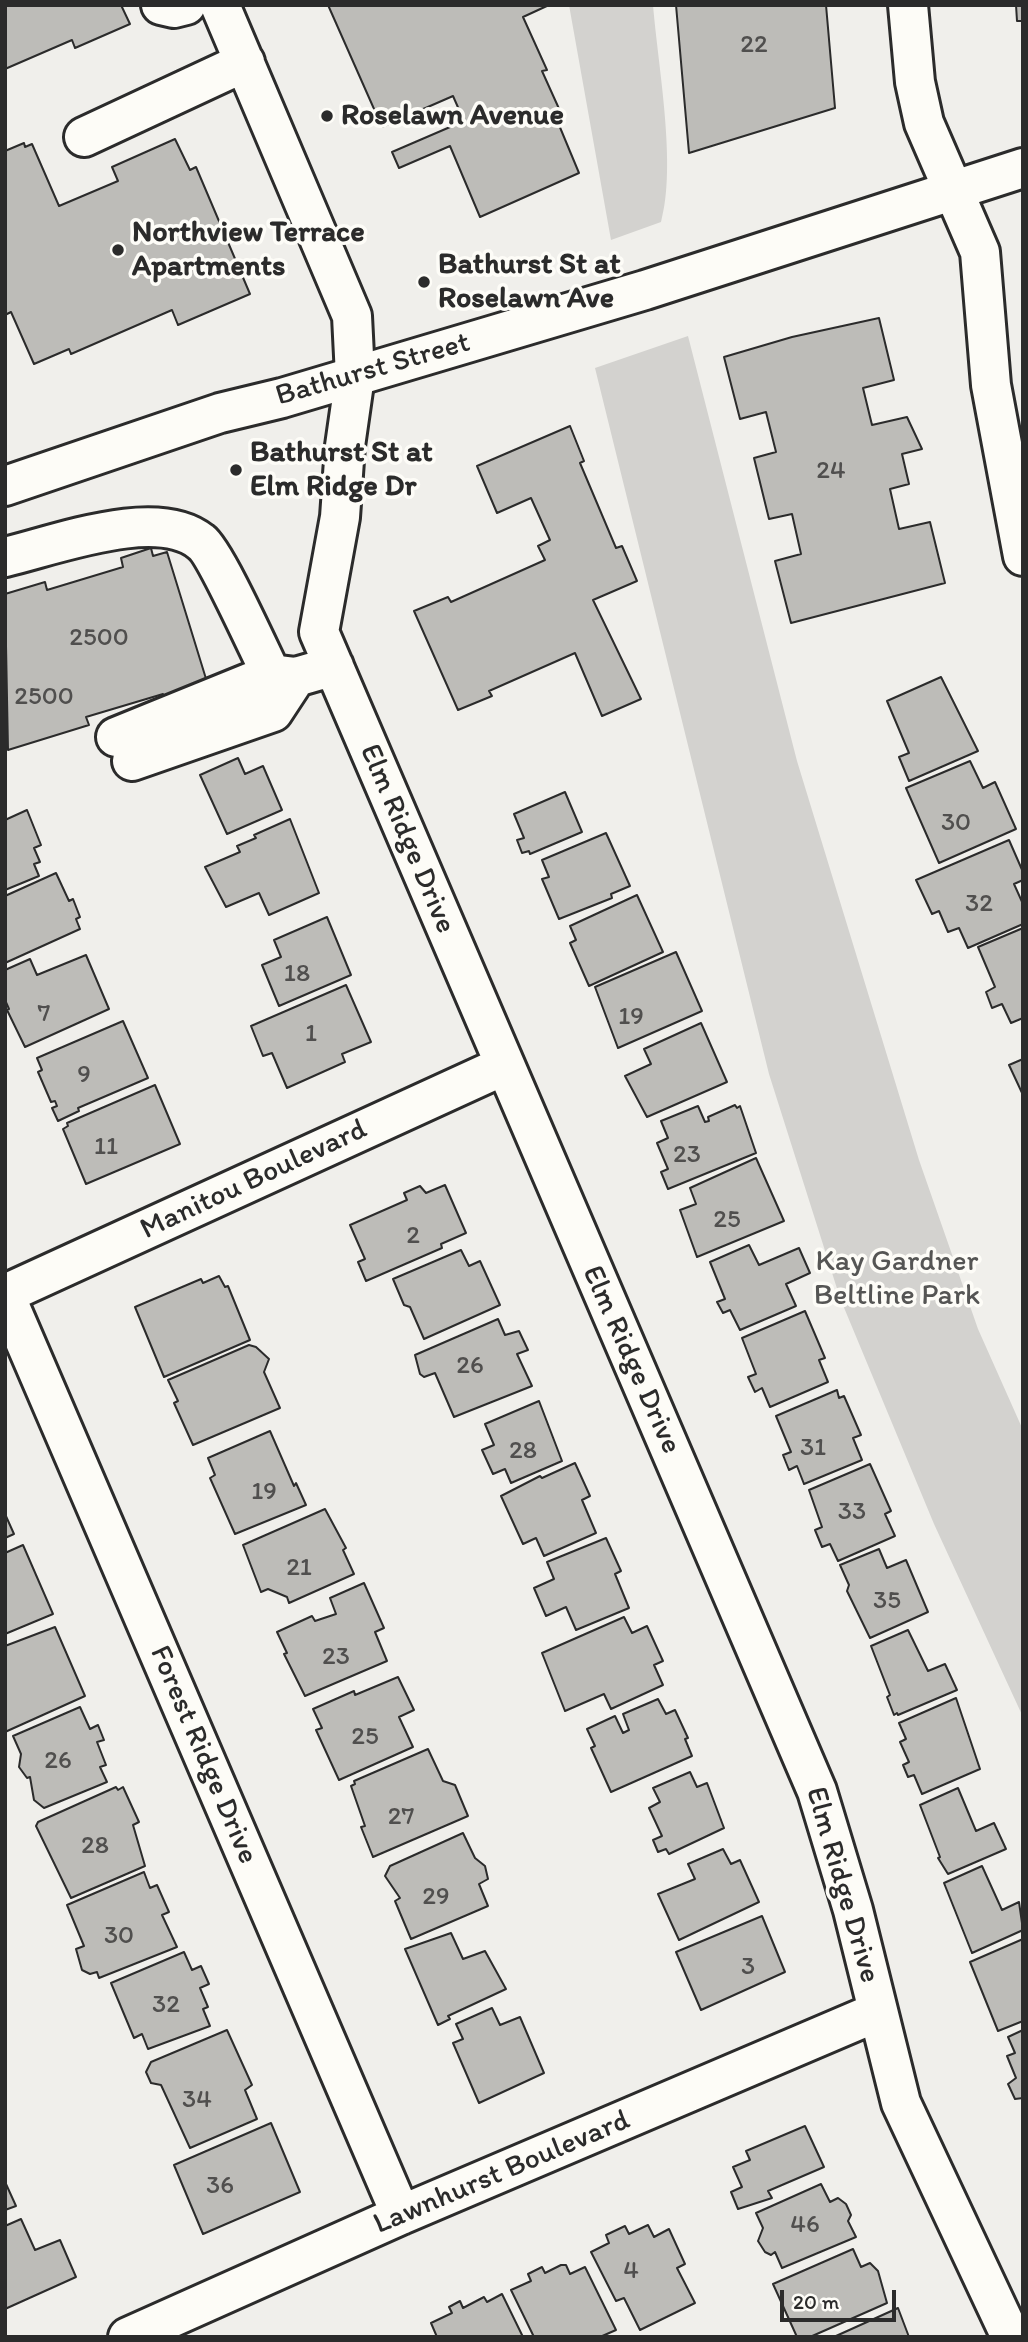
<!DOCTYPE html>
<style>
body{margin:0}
#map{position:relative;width:1028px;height:2342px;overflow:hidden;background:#f0efeb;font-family:Itim,sans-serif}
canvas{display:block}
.frame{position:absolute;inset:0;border:7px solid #2b2b2b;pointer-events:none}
.scale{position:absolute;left:780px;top:2290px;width:116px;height:32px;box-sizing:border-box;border:4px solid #2b2b2b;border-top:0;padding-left:9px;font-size:21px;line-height:24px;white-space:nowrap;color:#2b2b2b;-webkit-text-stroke:5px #fdfcf7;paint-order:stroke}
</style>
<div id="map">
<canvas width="1028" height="2342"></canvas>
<div class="frame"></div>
<div class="scale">20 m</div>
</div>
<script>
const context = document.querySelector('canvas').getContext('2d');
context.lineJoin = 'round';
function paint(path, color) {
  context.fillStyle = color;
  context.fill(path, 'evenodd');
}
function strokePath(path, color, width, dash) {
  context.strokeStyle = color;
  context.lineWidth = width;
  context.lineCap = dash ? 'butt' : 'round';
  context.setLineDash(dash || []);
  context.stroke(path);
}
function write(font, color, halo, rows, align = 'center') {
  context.font = font + ' Itim,sans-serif';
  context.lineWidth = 7;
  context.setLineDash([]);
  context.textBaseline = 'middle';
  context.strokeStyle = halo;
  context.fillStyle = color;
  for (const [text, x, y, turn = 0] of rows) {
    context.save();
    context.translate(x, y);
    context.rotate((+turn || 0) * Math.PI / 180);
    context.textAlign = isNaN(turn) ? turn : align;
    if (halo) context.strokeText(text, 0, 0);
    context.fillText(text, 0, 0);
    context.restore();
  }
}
const green = new Path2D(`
 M569,5H653C658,66 677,165 661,222L611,240Z
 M688,336L797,761L919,1160L978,1329L1023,1430V1717L934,1524L840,1298L769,1074L595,368Z`);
const building = new Path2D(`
 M5,5H121L130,24L75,48L72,40L5,69Z
 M328,5H549L523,17L547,70L542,71L565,122L559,125L579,173L480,217L450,146L399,168L392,152L464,121L453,96L382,127Z
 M676,5H826L835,108L689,153Z
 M1016,5H1023V21H1017Z
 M175,139L190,170L196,167L250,294L178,325L172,310L71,354L69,349L34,364L11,312L5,315V151L24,143L25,147L32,144L59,206L118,181L112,167Z
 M879,318L894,380L863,388L872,425L907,417L922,449L902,454L909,484L890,489L899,529L930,522L945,583L791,623L775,561L801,554L792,514L769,519L754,458L776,452L766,412L740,419L724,357L792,337Z
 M570,426L584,461L580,463L616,548L622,546L637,581L593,600L641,699L602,716L575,653L489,691L492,696L458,710L414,611L448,597L451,602L545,560L538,546L550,540L531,498L497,513L477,466Z
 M151,548L153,556L167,552L207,682L167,700L163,694L86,717L89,725L8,750L5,594L45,582L47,590L123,567L121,558Z
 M941,677L978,751L909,781L899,757L909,753L887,701Z
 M238,758L245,774L263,766L282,810L227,834L200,775Z
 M970,761L983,788L995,782L1016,829L939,863L906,788Z
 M565,792L582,832L530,854L529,851L522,853L517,840L524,838L514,814Z
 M27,810L41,845L34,848L40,862L34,864L39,876L5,890V820Z
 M290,819L319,893L269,915L259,893L226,907L205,867L240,852L237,846L256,838L254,835Z
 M606,833L630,886L611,894L612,898L559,919L542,879L549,877L542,860Z
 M1009,840L1023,872V880L1014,884L1023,904V924L968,948L959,928L948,932L939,911L932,914L916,880Z
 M56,873L69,901L73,899L80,917L76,919L80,929L5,963V896Z
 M637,895L663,952L589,986L570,943L576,940L570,926Z
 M327,917L351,975L279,1006L262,965L281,957L274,940Z
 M1023,928V1018L1011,1023L1002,1004L992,1008L986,992L995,987L978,947Z
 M676,952L702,1011L618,1048L595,987Z
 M86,955L109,1009L25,1047L7,1010L9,1009L5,1000V970L30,959L37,975Z
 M346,985L371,1042L342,1054L345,1062L287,1088L272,1053L263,1056L251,1026Z
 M123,1021L148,1078L78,1108L79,1111L58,1121L52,1108L57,1106L55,1101L51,1102L38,1072L42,1070L37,1058Z
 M701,1023L727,1082L647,1117L625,1076L651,1064L644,1049Z
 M1023,1059V1095L1009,1065Z
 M155,1085L180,1144L86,1184L63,1129L68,1126L67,1123Z
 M735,1105L737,1108L740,1106L756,1153L668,1189L661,1172L668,1169L657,1143L668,1138L661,1121L698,1106L705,1122L709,1121L708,1117Z
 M756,1158L784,1221L697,1257L680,1210L696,1204L690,1188Z
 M445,1185L466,1233L441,1244L442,1248L366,1281L358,1262L365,1259L350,1225L407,1200L404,1193L420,1186L426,1193Z
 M749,1245L759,1265L799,1248L810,1273L786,1284L796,1306L740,1330L730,1310L723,1313L717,1302L725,1299L710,1262Z
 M461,1250L469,1266L480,1261L500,1305L424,1339L410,1307L404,1305L393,1279Z
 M219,1276L225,1287L228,1286L250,1340L164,1377L135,1307L201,1279L203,1283Z
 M805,1311L825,1358L819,1360L828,1382L770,1407L762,1388L755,1392L748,1377L756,1374L742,1338Z
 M498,1319L505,1335L519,1331L528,1350L517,1354L532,1386L454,1417L435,1373L424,1377L420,1374L415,1355Z
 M249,1345L256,1347L269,1359L264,1372L280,1408L193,1445L174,1403L178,1401L168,1380Z
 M837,1390L839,1398L844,1396L861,1435L853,1438L862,1460L804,1484L797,1466L789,1470L783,1455L791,1452L776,1416Z
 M539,1401L562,1461L511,1483L505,1469L493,1474L482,1450L494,1445L485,1424Z
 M270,1431L294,1486L296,1483L306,1505L235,1534L210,1478L215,1475L208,1458Z
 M575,1463L590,1496L582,1500L596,1533L544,1556L536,1538L523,1544L501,1496L540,1476L542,1478Z
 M870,1464L891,1511L885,1514L895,1536L838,1561L830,1544L822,1547L815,1530L822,1527L809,1490Z
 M325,1509L346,1548L343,1550L354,1574L289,1603L287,1597L268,1589L261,1592L243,1545Z
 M5,1514L14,1534L5,1538Z
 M606,1538L621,1571L615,1574L629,1608L576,1630L566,1607L546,1616L534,1588L554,1579L547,1562Z
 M23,1545L53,1614L5,1634V1553Z
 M879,1549L887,1568L906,1560L928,1612L870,1638L847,1591L849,1585L840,1565Z
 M364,1583L384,1628L375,1632L387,1661L305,1696L284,1654L287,1653L277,1632L312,1616L315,1621L336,1614L330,1598Z
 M624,1617L632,1633L647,1626L663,1661L654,1665L663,1685L611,1709L604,1694L565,1711L542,1653Z
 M55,1627L85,1696L5,1732V1646Z
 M908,1630L928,1671L945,1664L957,1690L898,1715L897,1713L894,1715L887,1697L890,1695L871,1646Z
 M398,1677L414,1710L399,1717L413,1747L339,1780L316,1730L322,1728L313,1709L354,1691L355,1695Z
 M956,1698L980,1769L922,1794L914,1775L908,1777L903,1765L909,1762L900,1742L906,1739L899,1723Z
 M658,1699L666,1714L675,1710L688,1738L685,1739L692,1756L611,1792L591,1748L595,1746L587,1729L615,1716L623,1733L629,1730L623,1714Z
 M80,1707L90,1729L98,1725L104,1740L97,1742L106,1765L100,1767L107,1782L44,1808L34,1800L30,1777L27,1778L19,1767L21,1754L13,1736Z
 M428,1749L443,1781L455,1785L468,1816L373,1857L361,1827L365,1826L351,1786L355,1784L354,1781Z
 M690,1772L697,1787L707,1783L724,1828L669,1854L666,1849L658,1852L653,1840L662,1836L649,1808L660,1802L653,1788Z
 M116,1787L118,1790L123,1787L139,1822L133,1825L145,1866L71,1898L36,1826L38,1822Z
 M958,1788L976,1831L994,1823L1006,1849L948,1874L938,1858L940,1857L920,1805Z
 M463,1833L475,1858L485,1866L488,1879L479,1884L488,1906L411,1939L395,1901L400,1898L385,1876L390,1866Z
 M723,1849L731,1864L740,1860L759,1902L679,1940L658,1894L695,1879L688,1864Z
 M982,1866L1002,1910L1019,1902L1023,1930L972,1953L944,1883Z
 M144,1872L150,1888L157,1885L169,1912L162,1915L177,1947L99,1978L97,1972L90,1974L82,1970L76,1949L84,1946L67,1905Z
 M762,1916L785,1972L701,2010L676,1952Z
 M451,1933L463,1959L485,1951L506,1989L448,2016L450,2019L438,2025L405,1949Z
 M1023,1939V2021L998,2031L970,1962Z
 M184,1952L192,1970L201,1966L209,1984L200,1988L208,2007L203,2009L210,2026L148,2049L142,2034L134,2038L111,1983Z
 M492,2008L500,2025L520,2017L544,2073L479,2103L453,2043L463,2039L456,2024Z
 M227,2030L252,2085L245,2090L257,2119L190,2148L161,2085L151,2083L146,2072L151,2062Z
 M1023,2030V2098L1015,2099L1008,2084L1016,2078L1007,2056L1015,2053L1008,2037Z
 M271,2123L300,2192L203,2234L174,2165Z
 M805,2126L824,2167L768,2191L772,2198L738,2209L731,2192L742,2187L733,2167L750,2160L746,2151Z
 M6,2184L16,2206L5,2210V2185Z
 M821,2184L830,2202L838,2198L846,2204L851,2215L848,2221L856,2237L782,2268L775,2252L771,2255L765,2252L758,2241L763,2228L756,2213Z
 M21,2219L35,2250L60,2240L76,2277L5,2309V2226Z
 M648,2225L654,2237L669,2229L685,2264L677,2268L695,2303L640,2330L624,2298L616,2301L591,2252L609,2243L606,2235L625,2226L629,2234Z
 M853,2249L861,2267L870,2263L878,2271L887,2303L810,2337H797L773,2284Z
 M561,2265H566L570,2274L585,2267L616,2330L600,2337H534L511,2290L531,2281L528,2274L542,2267L545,2273Z
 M502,2294L523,2337H437L431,2323L452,2313L449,2307L460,2301L463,2308L484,2297L487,2302Z
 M898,2308L909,2337H836V2336Z`);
const minor = new Path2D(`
 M161,5L174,8L186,5
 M220,5L352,316L355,376L345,446L340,517L319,632L817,1791L853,1910L901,2103L1011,2337
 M908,5L915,82L924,123L980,252L991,385L1023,556
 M84,137L245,62
 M5,557C56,545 157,506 201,542C215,552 260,652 271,674L296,677L334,666
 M116,737L271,674
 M132,761L273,712L296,677
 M5,1294L503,1066
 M5,1295L401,2215
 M128,2337L401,2215L877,2012`);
const major = new Path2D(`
 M5,486L220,413L282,398L645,290L1023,168`);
const markers = [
 [327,116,7,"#2b2b2b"],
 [118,250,7,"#2b2b2b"],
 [424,282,7,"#2b2b2b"],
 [236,470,7,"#2b2b2b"]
];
const numberNames = [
 ["22",754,45],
 ["24",831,471],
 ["2500",99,638],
 ["2500",44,697],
 ["30",956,823],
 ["32",979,904],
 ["18",297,974],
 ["7",44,1014],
 ["19",631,1017],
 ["1",311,1034],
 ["9",84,1075],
 ["11",106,1147],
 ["23",687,1155],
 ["25",727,1220],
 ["2",413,1236],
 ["26",470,1366],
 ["31",813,1448],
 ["28",523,1451],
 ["19",264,1492],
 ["33",852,1512],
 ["21",299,1568],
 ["35",887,1601],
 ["23",336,1657],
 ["25",365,1737],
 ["26",58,1761],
 ["27",401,1817],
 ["28",95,1846],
 ["29",436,1897],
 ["30",119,1936],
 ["3",748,1967],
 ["32",166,2005],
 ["34",197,2100],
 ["36",220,2186],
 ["46",805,2225],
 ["4",631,2271]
];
const poiNames = [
 ["Roselawn Avenue",341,116],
 ["Northview Terrace",132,233],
 ["Apartments",132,267],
 ["Bathurst St at",438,265],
 ["Roselawn Ave",438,299],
 ["Bathurst St at",250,453],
 ["Elm Ridge Dr",250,487]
];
const streetNames = [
 ["Bathurst Street",373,370,-16],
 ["Elm Ridge Drive",407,839,67],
 ["Manitou Boulevard",254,1180,-25],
 ["Elm Ridge Drive",631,1360,66],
 ["Forest Ridge Drive",203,1755,67],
 ["Elm Ridge Drive",842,1885,74],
 ["Lawnhurst Boulevard",502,2173,-23]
];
const parkNames = [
 ["Kay Gardner",897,1262],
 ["Beltline Park",897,1296]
];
paint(green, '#d3d2cf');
paint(building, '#bdbcb8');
strokePath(building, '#2b2b2b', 2);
strokePath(minor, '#2b2b2b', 44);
strokePath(major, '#2b2b2b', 44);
strokePath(minor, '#fdfcf7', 38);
strokePath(major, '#fdfcf7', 38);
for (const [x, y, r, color] of markers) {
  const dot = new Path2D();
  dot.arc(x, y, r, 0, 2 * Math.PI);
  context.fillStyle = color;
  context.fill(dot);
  strokePath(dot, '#fdfcf7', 2.5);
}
write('26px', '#504f4e', null, numberNames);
write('bold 30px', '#2b2b2b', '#fdfcf7', poiNames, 'left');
write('30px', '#2b2b2b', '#fdfcf7', streetNames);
write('30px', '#555554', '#fdfcf7', parkNames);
</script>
